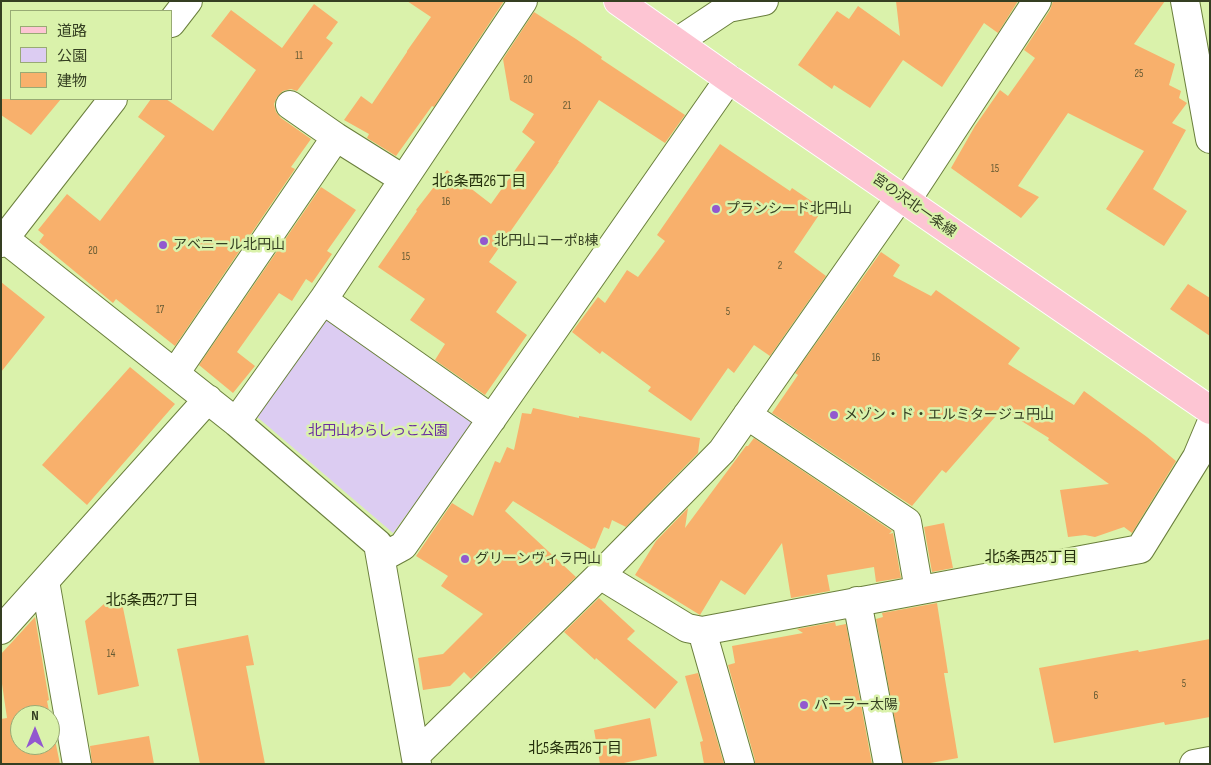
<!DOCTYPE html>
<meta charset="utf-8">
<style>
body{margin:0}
#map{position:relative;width:1211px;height:765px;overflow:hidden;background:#daf2ab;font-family:"Sofia Sans Condensed","Noto Sans JP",sans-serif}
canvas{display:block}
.frame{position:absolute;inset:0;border:2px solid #353f22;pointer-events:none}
.legend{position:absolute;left:10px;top:10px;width:162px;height:90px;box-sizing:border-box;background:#daf2ab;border:1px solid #98aa74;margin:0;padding:6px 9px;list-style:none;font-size:15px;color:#353f22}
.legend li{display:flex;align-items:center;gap:10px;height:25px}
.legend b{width:25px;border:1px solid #98aa74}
.north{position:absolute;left:10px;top:705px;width:50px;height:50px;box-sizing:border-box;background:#daf2ab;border:1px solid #98aa74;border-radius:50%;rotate:0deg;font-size:14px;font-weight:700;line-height:20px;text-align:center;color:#353f22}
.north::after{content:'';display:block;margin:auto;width:18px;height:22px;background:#9258cf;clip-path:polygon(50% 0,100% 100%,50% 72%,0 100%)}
</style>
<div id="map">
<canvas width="1211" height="765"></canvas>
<div class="frame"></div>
<ul class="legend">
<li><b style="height:6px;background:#fdc5d3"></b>道路</li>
<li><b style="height:14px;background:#dcccf2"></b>公園</li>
<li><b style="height:14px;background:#f8b06c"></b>建物</li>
</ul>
<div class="north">N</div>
</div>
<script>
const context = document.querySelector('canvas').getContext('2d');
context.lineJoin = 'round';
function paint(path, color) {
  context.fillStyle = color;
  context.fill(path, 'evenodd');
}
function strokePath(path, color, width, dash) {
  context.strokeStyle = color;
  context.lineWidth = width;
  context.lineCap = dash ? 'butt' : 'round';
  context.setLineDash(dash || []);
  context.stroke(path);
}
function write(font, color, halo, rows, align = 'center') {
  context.font = font + ' "Sofia Sans Condensed","Noto Sans JP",sans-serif';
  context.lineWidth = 5;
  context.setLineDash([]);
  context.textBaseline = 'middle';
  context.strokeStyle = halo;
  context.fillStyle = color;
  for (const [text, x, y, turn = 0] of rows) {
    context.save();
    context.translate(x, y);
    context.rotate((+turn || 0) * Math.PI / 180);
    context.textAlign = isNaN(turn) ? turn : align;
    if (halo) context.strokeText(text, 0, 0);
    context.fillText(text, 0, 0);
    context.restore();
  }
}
const green = new Path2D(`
 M325,310L478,418L393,533L256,416Z`);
const building = new Path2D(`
 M407,1H504L434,107L432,106L396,156L367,138L369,134L344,120L361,96L372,104L407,52V51L431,17Z
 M896,1H1018L998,33L984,23L942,87L903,60L870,108L834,85L832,89L798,65L837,11L849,19L858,6L900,36Z
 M1053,1H1165L1134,44L1175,64L1169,85L1181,91L1179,98L1187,103L1172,123L1186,130L1153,189L1187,211L1164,246L1106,209L1144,151L1068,113L1018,186L1039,197L1021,218L951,168L975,126L1000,90L1008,96L1035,58L1024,50L1050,10Z
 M314,4L338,22L326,38L333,43L297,91L291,89L283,91L277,97L274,104L276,112L281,118L311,139L291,167L295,169L175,346L116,299L113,303L39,242L44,235L38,230L67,194L100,221L165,136L138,117L151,99H166L213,131L256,70L211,36L231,10L282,48Z
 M534,12L576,39L602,57L601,59L685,115L665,143L599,100L558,162H559L489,262L517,282L496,312L527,335L485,395L435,360L445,344L410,320L425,299L378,267L417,211L416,210L447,170L491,204L535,142L522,132L534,114L510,100L503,59Z
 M1,99H61L31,135L1,115Z
 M720,144L790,191L792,188L823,209L794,252L826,276L770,356L754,345L734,373L728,368L691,421L648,391L651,387L602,351L600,354L572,332L598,297L605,303L627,270L638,277L665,241L657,235Z
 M321,187L356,210L327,251L332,254L312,283L306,279L292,301L279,293L237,352L255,366L233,393L199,365Z
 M881,252L900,265L893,276L931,296L936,290L1020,348L1008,364L1074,405L1084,391L1147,437L1176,461L1132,533L1124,527L1095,537L1085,535L1068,537L1060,490L1109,484L1048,440L1049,438L1002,409L946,473L942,470L912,506L772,413L798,375L795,373Z
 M1,282L45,317L1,372Z
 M1188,284L1210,298V336L1170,309Z
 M130,367L175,404L87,505L42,465Z
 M533,408L579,418V416L700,438L698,453L626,527L612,520L609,529L604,527L594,551L513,501L505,511L576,577L471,679L464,672L450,686L423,690L418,658L443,654L483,614L441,586L448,576L416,556L452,503L473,516L495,461L500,463L507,447L514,450L522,413L531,414Z
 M754,438L892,531L889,534L893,533L901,578L876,582L874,567L827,575L830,591L791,598L782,543L745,595L721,580L700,615L635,575L656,541L688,508L685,528L746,446H748Z
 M944,523L953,568L932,572L924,527Z
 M121,598L139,686L98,695L85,621L105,603Z
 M599,598L635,631L627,639L678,682L655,709L596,658L595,660L564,632Z
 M937,603L948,673H944L958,758L925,764H903L876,619L883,617L882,613Z
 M35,617L49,700L47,701L60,764H1V719L7,718L1,677V654ZM20,715H50V745H20Z
 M835,622L836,626L846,624L872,764H755V760L728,665L735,663L732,646L803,633L797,629Z
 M248,635L254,665L246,666L265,764H200L177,649Z
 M1210,639V717L1165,725L1164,722L1054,743L1039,668L1138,650L1139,652Z
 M698,673L724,764H704L700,742L703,741L685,676Z
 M650,718L657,756L619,764H600L594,730Z
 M149,736L154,764H92L90,746Z`);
const street = new Path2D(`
 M1185,1L1210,139
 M171,23L188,1
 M677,42L728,8L764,1
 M290,105L336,137L403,179
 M906,201L1037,1
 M5,239L236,422L378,544L417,764
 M1,243L113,99
 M323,300L492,419
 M176,374L182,363L336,137
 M747,415L907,522L919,590
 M236,422L323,300L523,1
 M381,558L403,546L729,79
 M600,575L687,628L702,631L1140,549L1197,457L1210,426
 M45,581L77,764
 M857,601L888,764
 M1,630L208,399
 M702,631L740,764
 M416,755L600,575L722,451L900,197`);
const secondary = new Path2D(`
 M1194,764L1210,761`);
const primary = new Path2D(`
 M618,1L729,79L1210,410`);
const markers = [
 [716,209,5,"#9258cf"],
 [484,241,5,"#9258cf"],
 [163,245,5,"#9258cf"],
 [834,415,5,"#9258cf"],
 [465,559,5,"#9258cf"],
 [804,705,5,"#9258cf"]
];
const numberNames = [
 ["11",299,56],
 ["25",1139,74],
 ["20",528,80],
 ["21",567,106],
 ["15",995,169],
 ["16",446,202],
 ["20",93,251],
 ["15",406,257],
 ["2",780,266],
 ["17",160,310],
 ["5",728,312],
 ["16",876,358],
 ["14",111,654],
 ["5",1184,684],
 ["6",1096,696]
];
const streetNames = [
 ["宮の沢北一条線",914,206,35]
];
const poiNames = [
 ["プランシード北円山",726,209],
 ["北円山コーポB棟",494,241],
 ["アベニール北円山",173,245],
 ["メゾン・ド・エルミタージュ円山",844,415],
 ["グリーンヴィラ円山",475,559],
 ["パーラー太陽",814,705]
];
const parkNames = [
 ["北円山わらしっこ公園",378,431]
];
const neighbourhoodNames = [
 ["北6条西26丁目",479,182],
 ["北5条西25丁目",1031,558],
 ["北5条西27丁目",152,601],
 ["北5条西26丁目",575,749]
];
paint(green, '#dcccf2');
paint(building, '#f8b06c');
strokePath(street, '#6a7f3c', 30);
strokePath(secondary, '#6a7f3c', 30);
strokePath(primary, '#fff', 30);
strokePath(street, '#fff', 28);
strokePath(secondary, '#fff', 28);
strokePath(primary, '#fdc5d3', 28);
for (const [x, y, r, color] of markers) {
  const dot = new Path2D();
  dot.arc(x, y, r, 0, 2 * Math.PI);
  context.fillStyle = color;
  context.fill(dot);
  strokePath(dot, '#daf2ab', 2);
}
write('11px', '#665b34', null, numberNames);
write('14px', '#353f22', '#daf2ab', streetNames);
write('14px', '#353f22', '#daf2ab', poiNames, 'left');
write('14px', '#6a2da1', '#daf2ab', parkNames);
write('15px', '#25300c', '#daf2ab', neighbourhoodNames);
</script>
